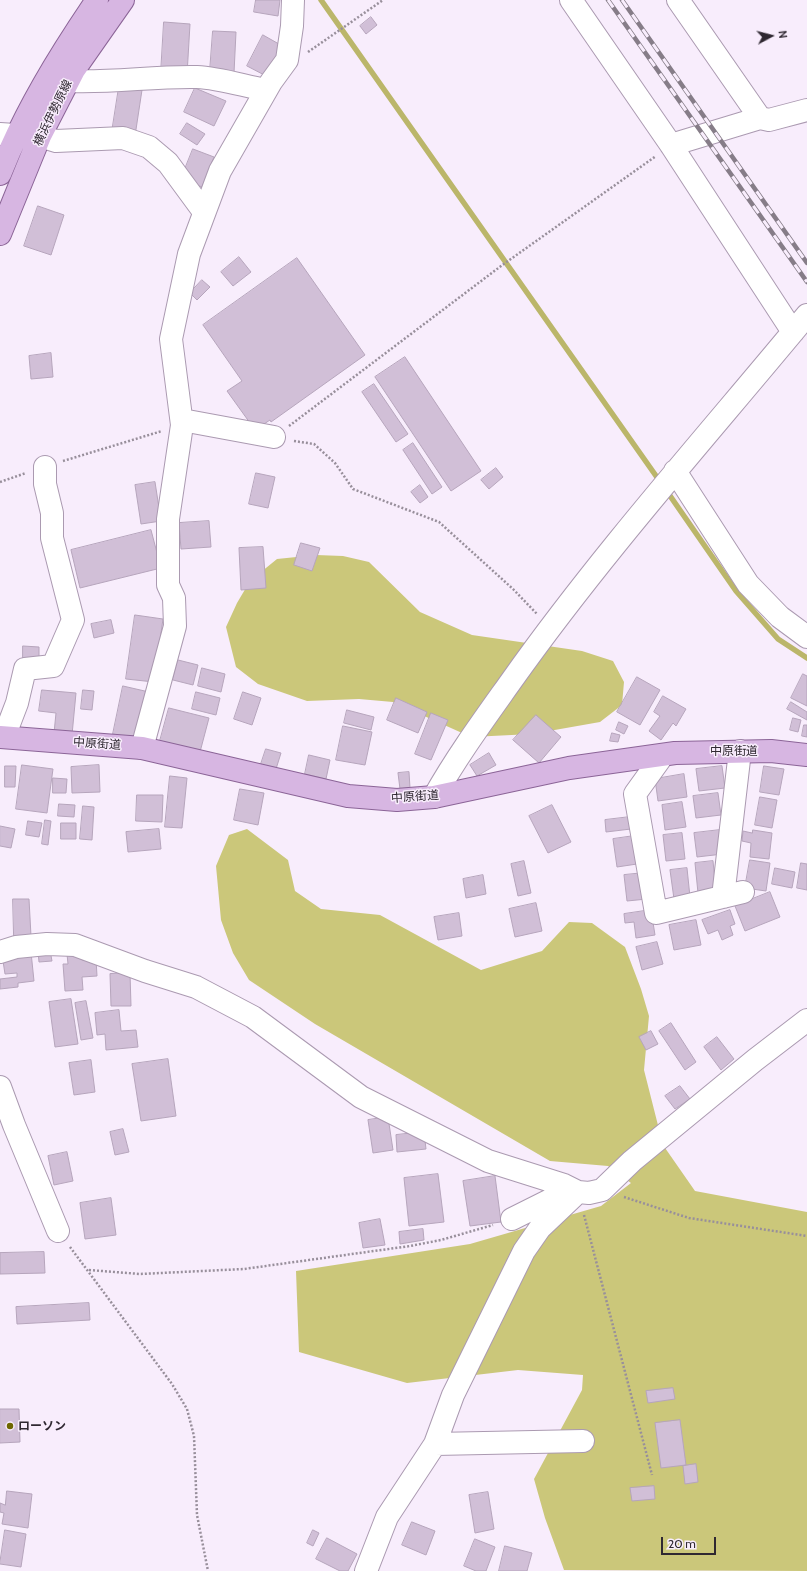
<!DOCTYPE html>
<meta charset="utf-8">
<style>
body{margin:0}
#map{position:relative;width:807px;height:1571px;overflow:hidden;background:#f8edfc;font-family:Cabin,sans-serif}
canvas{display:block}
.north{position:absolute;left:751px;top:16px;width:40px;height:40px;-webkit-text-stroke:3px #f8edfc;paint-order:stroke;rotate:83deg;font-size:11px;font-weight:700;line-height:16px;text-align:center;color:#2f2831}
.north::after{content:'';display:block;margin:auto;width:14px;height:18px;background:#2f2831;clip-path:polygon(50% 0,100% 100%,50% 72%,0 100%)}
.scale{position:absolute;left:661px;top:1537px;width:55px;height:18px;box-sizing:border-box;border:2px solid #2f2831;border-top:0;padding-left:5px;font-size:12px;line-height:14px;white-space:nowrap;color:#2f2831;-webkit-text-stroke:3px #f8edfc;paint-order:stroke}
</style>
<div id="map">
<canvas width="807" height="1571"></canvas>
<div class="north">N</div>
<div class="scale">20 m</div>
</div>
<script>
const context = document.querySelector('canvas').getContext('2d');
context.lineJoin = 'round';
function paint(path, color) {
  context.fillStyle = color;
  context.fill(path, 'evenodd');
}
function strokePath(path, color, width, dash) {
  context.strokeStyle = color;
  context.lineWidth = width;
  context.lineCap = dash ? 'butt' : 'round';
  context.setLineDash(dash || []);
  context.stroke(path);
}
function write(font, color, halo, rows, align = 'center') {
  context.font = font + ' Cabin,"Noto Sans JP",sans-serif';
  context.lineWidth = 3;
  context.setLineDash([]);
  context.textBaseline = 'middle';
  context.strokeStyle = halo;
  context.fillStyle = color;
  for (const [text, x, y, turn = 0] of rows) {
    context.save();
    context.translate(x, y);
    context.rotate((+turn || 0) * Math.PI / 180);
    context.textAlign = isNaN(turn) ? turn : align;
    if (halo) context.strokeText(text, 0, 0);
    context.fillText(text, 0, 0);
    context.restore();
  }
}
const forest = new Path2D(`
 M316,555L343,556L369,562L420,612L472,635L582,651L613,661L624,682L622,705L600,722L532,734L471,737L393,702L359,699L307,701L258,684L236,667L226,627L237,603L250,581L277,559Z
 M247,829L288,860L295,891L321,909L380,915L481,970L542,951L569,922L592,923L625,947L641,989L649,1016L644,1070L663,1145L695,1191L807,1212V1571L564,1570L545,1518L534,1479L582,1390L583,1375L518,1370L407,1383L299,1352L296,1271L470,1244L601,1206L631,1183L608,1166L550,1161L315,1024L249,980L233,953L221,920L216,866L229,835Z`);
const stream = new Path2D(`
 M321,0L661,483
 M666,490L736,591L778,639L807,658`);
const building = new Path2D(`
 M256,0H280L278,16L254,12Z
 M371,17L377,25L366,34L360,26Z
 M164,22L190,24L187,75L161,73Z
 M213,31L236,32L234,73L210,71Z
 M263,35L286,48L270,78L247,66Z
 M119,87L142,90L135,136L112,132Z
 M195,88L226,101L214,126L184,112Z
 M187,123L205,134L197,145L180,134Z
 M193,149L214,157L202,187L181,179Z
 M38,206L64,215L51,255L24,246Z
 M239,257L251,272L233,286L221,272Z
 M297,258L365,355L271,422L270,420L255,430L227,391L242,381L203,325Z
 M202,280L210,287L197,300L190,293Z
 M51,353L53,377L31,379L29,356Z
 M405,357L481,471L451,491L375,377Z
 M374,384L408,434L396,442L362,392Z
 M413,443L442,487L432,494L403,450Z
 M496,468L503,477L489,489L481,480Z
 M256,473L275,477L268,508L249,504Z
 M155,482L161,521L141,524L135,485Z
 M420,485L428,497L420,503L411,492Z
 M209,521L211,547L181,549L179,523Z
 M151,530L161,568L80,588L71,550Z
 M301,543L320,548L312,571L294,565Z
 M263,547L266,588L241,590L239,548Z
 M135,615L163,619L154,682L126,679Z
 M111,620L114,633L94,638L91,624Z
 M23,646L39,647V664L23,663Z
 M178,660L198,665L193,685L173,680Z
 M202,668L225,674L221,692L198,686Z
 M803,674L807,676V706L791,698Z
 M637,677L660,690L640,725L617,712Z
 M123,686L149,692L139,740L113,734Z
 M42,690L76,693L72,735L54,733L56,713L39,711Z
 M83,690L94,691L92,710L81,709Z
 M196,692L220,698L216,715L192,709Z
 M243,692L261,698L252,725L234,719Z
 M663,696L686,709L676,726L673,723L661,740L649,731L660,716L654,712Z
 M396,698L427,712L418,733L387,720Z
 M791,702L807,712V720L787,709Z
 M169,708L209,718L200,752L160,741Z
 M347,710L374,717L371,730L344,723Z
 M431,713L448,720L431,760L415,754Z
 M536,715L561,737L539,763L513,740Z
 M793,718L801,720L798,732L790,730Z
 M619,722L628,726L624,734L616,730Z
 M804,725H807V737L802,736Z
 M343,726L372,732L365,765L336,760Z
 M612,733L620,735L618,742L610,741Z
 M266,749L281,753L276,769L261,764Z
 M489,753L496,765L477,776L470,765Z
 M309,755L330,760L326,779L305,774Z
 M22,765L53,769L47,813L16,809Z
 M99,765L100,792L72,793L71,767Z
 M5,766H16L15,787H5Z
 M722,766L725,788L699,791L696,769Z
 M764,766L784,769L779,795L760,792Z
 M409,772L410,788L400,789L398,773Z
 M684,774L687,797L658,801L655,779Z
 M170,776L187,778L182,828L165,827Z
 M53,778L67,779L66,793H53Z
 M240,789L264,793L258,825L234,820Z
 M718,793L721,815L696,818L693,796Z
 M137,795H163L162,822L136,821Z
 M760,797L777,800L772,828L755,825Z
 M682,802L686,827L665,830L662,805Z
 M59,804L75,805L74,817L58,816Z
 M552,805L571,842L548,853L529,816Z
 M83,806L94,807L92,840L80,839Z
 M630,817L631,829L606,832L605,820Z
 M45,820L51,821L48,845L42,844Z
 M28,821L42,823L39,837L26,835Z
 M61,823H76V839H61Z
 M0,826L15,829L11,848L0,846Z
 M159,829L161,849L128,852L126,832Z
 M720,830L723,854L697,857L694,833Z
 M753,830L772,833L769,859L750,857L751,843L742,841L743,831L752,833Z
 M682,833L685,859L666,861L663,835Z
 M634,836L637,864L617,867L613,839Z
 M750,860L770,863L766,891L745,888Z
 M524,861L531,893L518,896L511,864Z
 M713,861L716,891L698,893L695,863Z
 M801,863L807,864V890L797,888Z
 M687,868L690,897L674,899L670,870Z
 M775,868L795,872L792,888L772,884Z
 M644,873L647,899L627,901L624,875Z
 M483,875L486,894L466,898L463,879Z
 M770,892L780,917L745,931L735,906Z
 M13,899H29L31,936H14Z
 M536,903L542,931L515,937L509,909Z
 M651,910L655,935L636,938L634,922L625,923L624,914Z
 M730,910L735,924L730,926L733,935L722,940L718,930L708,934L702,920Z
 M459,913L462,936L438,940L434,917Z
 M696,920L701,945L674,950L669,925Z
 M657,942L663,964L642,970L636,947Z
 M50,950L52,961L39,962L38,951Z
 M31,952L34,981L18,983V987L0,989V979L17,977V973L5,974L3,961L15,959L14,954Z
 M82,953V960L96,959L97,976L82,977L83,990L65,991L63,964H68L67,954Z
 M130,973L131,1006H111L110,974Z
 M71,999L78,1044L55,1047L49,1002Z
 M86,1001L93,1038L81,1040L75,1003Z
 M119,1010L121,1031L136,1030L138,1047L106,1050L105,1034L97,1035L95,1013Z
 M671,1023L696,1062L685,1070L659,1031Z
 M651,1031L658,1044L646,1050L639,1037Z
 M717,1037L734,1059L721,1070L704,1047Z
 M168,1059L176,1116L141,1121L132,1064Z
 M91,1060L95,1092L74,1095L69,1063Z
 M680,1086L690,1099L675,1109L665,1096Z
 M388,1117L393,1150L373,1153L368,1120Z
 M123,1129L129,1152L115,1155L110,1132Z
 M424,1132L426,1149L397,1152L396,1135Z
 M67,1152L73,1181L54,1185L48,1156Z
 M438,1174L444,1222L409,1226L404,1178Z
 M495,1176L501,1222L470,1226L463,1181Z
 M111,1198L116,1235L85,1239L80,1203Z
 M380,1219L385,1245L363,1248L359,1223Z
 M423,1229L424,1240L400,1244L399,1232Z
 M44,1252L45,1273L0,1274V1253Z
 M89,1303L90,1320L17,1324L16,1307Z
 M673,1388L675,1399L648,1403L646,1391Z
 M0,1409H19L20,1442L0,1443Z
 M680,1420L686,1465L661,1468L655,1423Z
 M696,1464L698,1482L685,1484L683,1466Z
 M654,1486L655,1499L632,1501L630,1488Z
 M7,1491L32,1494L28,1528L2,1524L4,1513L0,1512V1503L5,1505Z
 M488,1492L494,1529L475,1533L469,1495Z
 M412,1522L435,1531L426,1555L402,1545Z
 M5,1530L26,1534L21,1567L0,1564Z
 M313,1530L319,1533L313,1546L307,1543Z
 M327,1538L357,1554L348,1571H340L316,1559Z
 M475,1539L495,1547L486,1571H476L464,1566Z
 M505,1546L532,1553L527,1571H499Z`);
const path = new Path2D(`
 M308,52L383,0
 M289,426L501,266L656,156
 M294,441L314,444L335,463L353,489L439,522L513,589L537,614
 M63,461L162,431
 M0,482L26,473
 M624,1197L689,1218L807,1236
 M584,1215L652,1475
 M70,1247L172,1384L187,1409L194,1436L197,1515L208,1571
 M89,1270L140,1274L244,1269L410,1246L441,1240L493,1225`);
const minor = new Path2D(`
 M571,0L671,145L793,332
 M678,0L760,118L769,120L807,110
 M69,81C112,83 154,76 197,77C219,78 244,86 266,90
 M0,134L15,135
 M40,136L56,141L123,138L149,147L168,163L204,212
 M671,145L760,118
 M182,420L274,437
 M675,471L748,584L780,617L807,637
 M4,737L17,703L25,669L53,666L73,620L52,538V513L45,484V467
 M142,748L175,626L174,598L168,585V519L182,425L171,339L189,254L220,171L271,82L287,60L292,26L293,0
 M663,755L635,794L656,913L743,892
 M434,797C457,756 485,718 512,680C603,552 707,436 807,315
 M723,897L740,751
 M0,952L16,947L47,944L75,945L145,971L196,987L253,1017L361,1097L488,1161L564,1185L578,1192
 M0,1087L14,1125L58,1231
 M512,1219L560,1195L571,1193
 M435,1444L583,1441
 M366,1571L387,1517L435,1444L453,1395L524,1251L540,1228L578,1192L589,1193L602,1190L632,1161L755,1060L807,1020`);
const major = new Path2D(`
 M0,174C25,111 59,56 97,0
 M0,234L40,136L74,70L123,0
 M0,737L142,748L348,796L397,800L434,797L569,768L675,753L771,751L807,755`);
const rail = new Path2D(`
 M608,0L807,282
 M622,0L807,263`);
const markers = [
 [10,1426,4,"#6e6700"]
];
const streetNames = [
 ["横浜伊勢原線",53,113,-64],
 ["中原街道",97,744,4],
 ["中原街道",734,751],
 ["中原街道",415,797,-4]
];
const poiNames = [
 ["ローソン",18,1426]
];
paint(forest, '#cbc77a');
strokePath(stream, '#bbb66a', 5.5);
paint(building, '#d1bfd7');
strokePath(building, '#b6a5bc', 1);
strokePath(minor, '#ab9ab1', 24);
strokePath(major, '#8b6497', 24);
strokePath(path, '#988f9b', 2.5, [2, 2]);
strokePath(minor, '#fff', 22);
strokePath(major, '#d7b6e2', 22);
strokePath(rail, '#867d88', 4.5);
strokePath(rail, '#f8edfc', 3, [9]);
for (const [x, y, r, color] of markers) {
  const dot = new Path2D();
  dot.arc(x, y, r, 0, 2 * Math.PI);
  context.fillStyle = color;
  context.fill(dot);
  strokePath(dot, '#f8edfc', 1.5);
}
write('12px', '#2f2831', '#f8edfc', streetNames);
write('bold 12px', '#2f2831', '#f8edfc', poiNames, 'left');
</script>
